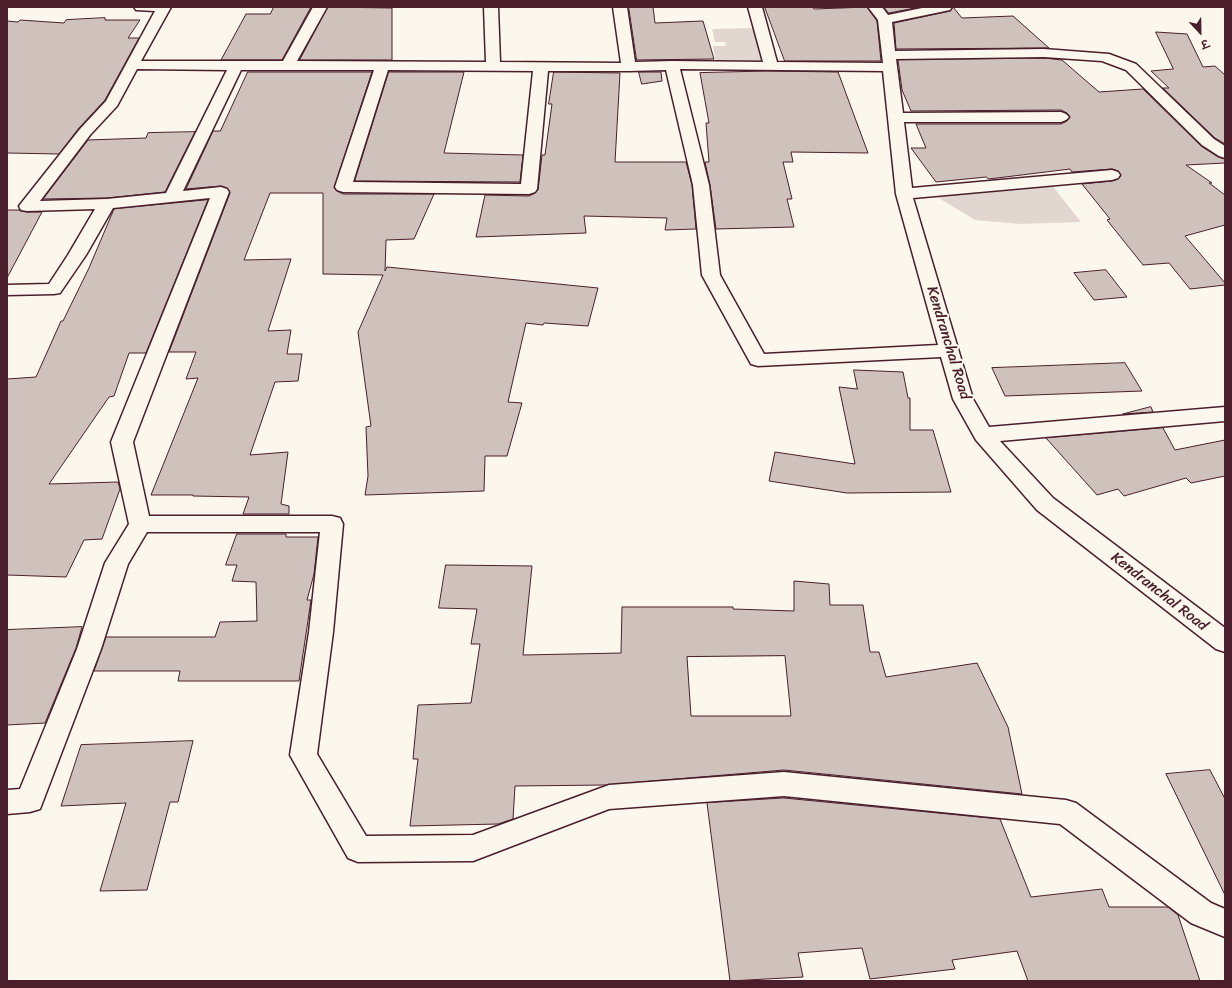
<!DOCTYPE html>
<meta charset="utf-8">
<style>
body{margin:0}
#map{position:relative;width:1232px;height:988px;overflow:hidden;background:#fbf7ec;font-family:Sriracha,"Playpen Sans Deva",sans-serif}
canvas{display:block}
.frame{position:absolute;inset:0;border:8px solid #4a1f2b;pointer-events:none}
.north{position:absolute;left:1180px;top:12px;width:40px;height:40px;-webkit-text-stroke:3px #fbf7ec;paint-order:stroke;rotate:158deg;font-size:11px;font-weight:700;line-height:16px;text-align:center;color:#4a1f2b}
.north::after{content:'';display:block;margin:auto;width:14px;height:18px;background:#4a1f2b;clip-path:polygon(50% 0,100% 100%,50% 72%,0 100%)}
</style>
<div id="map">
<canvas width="1232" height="988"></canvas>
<div class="frame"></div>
<div class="north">उ</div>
</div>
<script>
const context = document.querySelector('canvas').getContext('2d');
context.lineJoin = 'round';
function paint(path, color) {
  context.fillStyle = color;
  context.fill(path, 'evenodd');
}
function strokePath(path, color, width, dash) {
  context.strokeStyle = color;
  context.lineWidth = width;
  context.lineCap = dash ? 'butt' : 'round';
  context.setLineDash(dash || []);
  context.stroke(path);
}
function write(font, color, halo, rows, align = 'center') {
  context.font = font + ' Sriracha,sans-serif';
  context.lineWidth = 4;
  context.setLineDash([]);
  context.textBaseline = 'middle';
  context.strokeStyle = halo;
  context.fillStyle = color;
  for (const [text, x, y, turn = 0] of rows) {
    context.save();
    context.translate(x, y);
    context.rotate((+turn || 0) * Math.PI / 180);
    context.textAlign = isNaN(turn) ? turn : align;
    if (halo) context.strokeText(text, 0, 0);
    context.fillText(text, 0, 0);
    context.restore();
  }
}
const green = new Path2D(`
 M756,28L766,61L716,62L713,46H726L725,42H715L712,29Z
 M1051,184L1081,222L1020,224L975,220L937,197Z`);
const building = new Path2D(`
 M274,7H311L282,60H221L246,14H270Z
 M328,7L392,8V60H300Z
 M629,7H653L655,23L703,21L714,59L637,60Z
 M765,7H813L814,9L867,7L877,21L881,61H785Z
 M884,7H920L889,13Z
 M953,7L962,18L1013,16L1049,48L896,49L894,23L950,11Z
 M105,18V20H140L128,38H139L105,100L79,128L59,154L7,153V21L18,22L20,20L64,23L66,20Z
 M1156,32L1187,34L1203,67L1215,66L1225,75V144L1215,138L1163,88H1169L1151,71L1173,69Z
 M1044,58L1062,60L1099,92L1143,89L1201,146L1218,157L1225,159V163L1186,165L1212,183H1209L1225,195V225L1185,236L1225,283V285L1190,289L1169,263L1143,265L1107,220L1110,219L1082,184L1112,181L1118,179L1121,176L1118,171L1112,169L1072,172L1070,169L989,179L986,177L936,182L911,148H926L916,124H1061L1067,121L1070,117L1067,113L1061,110L911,111L902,90L898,60Z
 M767,71L838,72L868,153L791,152L793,162H783L792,199H787L794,227L716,229L710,185L705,162H709L706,123H709L700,73Z
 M248,72H372L334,188L337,191L343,194H434L414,239L386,240L385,271L387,267L598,288L588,326L544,323L543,325L526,323L508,402L522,403L507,456H485L484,491L365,495L368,476L366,427L371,426L358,332L383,275L323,274V193H270L244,260L291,259L268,331L291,330L287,354H302L298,381L275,382L250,455L288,452L281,504L289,506V514H243L249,497L193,496V495H151L198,378L186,379L196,352H169L230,193L227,188L221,186L186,189L213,131H220Z
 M389,72H464L444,153L523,155L520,182L355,181Z
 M554,72L620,73L615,162H686L692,185L696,229L665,230L667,218L584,216L586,233L476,237L485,195L529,196L535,193L538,190L542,155H545L552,104H549Z
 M639,72H661L662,81L642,84Z
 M195,132L165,192L107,198L43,199L88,140L146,138L148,133Z
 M208,200L146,353H129L114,396L109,397L49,484L118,482L120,489L102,539L84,540L66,577L7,575V379L36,377L61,321H63L89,268L114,209Z
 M7,210H19L21,211L27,212H42L7,278Z
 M1106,270L1127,297L1094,300L1074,273Z
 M1125,363L1142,391L1005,396L992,368Z
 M854,370L903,372L908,398H910V430H933L951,492L847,493L769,481L775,452L855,464L839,387L857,389Z
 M1151,407L1153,412L1123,414Z
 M1163,428L1175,450L1225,440V476L1191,483L1186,478L1124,496L1118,489L1097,495L1046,438Z
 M237,534H286V537H318L314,574L307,600H311L299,681H178L180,671H94L106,637H215L220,622L257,621L256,582L232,581L237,565H226Z
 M446,565L532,566L523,655L621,653L622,607H733V609L794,611V581L829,584L830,605H863L870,652H879L886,677L977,663L1008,727L1022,794L784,770L605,785L515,786L513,819L498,824L410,826L418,759H413L418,705L471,703L480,644H471L477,609L439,608ZM785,656L791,716H691L687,657Z
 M82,627L76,648L45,723L7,725V630Z
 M193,741L178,802H170L147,890L100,891L126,803L61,806L81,745Z
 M1210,770L1225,799V895L1166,774Z
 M784,798L1000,819L1031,897L1102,889L1109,907H1168L1178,915L1200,981H1028L1017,951L952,960L955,969L870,979L862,948L798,953L803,977L730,981L707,803Z`);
const minor = new Path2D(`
 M134,7H171L141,61H283L313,7H327L297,61L486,62L484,7H498L500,62L621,63L613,7H627L635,62L672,61L763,62L748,7H762L777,62L883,63L878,20L868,7H882L888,15L927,7H952L950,10L892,22L895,51L1044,49L1109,54L1136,64L1214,139L1225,146V158L1219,156L1202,145L1126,70L1102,61L1044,57L896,59L903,113L1061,112L1066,114L1069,117L1066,120L1061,122H904L912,188L1112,170L1118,172L1120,175L1118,178L1112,180L913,198L973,399L989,427L1225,407V421L1000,441L1053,498L1225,628V652L1216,649L1037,510L976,440L953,399L941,357L758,366L751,364L702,275L693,185L666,70L629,71H548L537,189L535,192L529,194L343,192L337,190L335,187L374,70H241L183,191L221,187L227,189L229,192L133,442L149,516H332L340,518L343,524L333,632L317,754L366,836L473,835L609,785L784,772L1066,800L1076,803L1211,903L1225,909V937L1191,923L1060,824L784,796L609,809L473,861L358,862L348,858L290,755L309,632L320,532H147L128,564L101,649L40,809L30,812L7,814V790L20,789L77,649L105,563L129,524L111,442L210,198L113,208L86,255L60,293L54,294L7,295V285L49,284L68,255L95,209L27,211L21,210L19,206L80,129L106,101L155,11L136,10ZM137,69L227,70L166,193L107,199L40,201L90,135L117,106ZM680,69L883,71L896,194L938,345L764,354L720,275L709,185ZM388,70L533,71L521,184L353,182Z`);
const streetNames = [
 ["Kendranchal Road",948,343,73],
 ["Kendranchal Road",1159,592,38]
];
paint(green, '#e2d7d0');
paint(building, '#cfc2bc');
strokePath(building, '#4a1f2b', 1);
strokePath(minor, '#4a1f2b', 3);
paint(minor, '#fbf7ec');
write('15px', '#4a1f2b', '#fbf7ec', streetNames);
</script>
